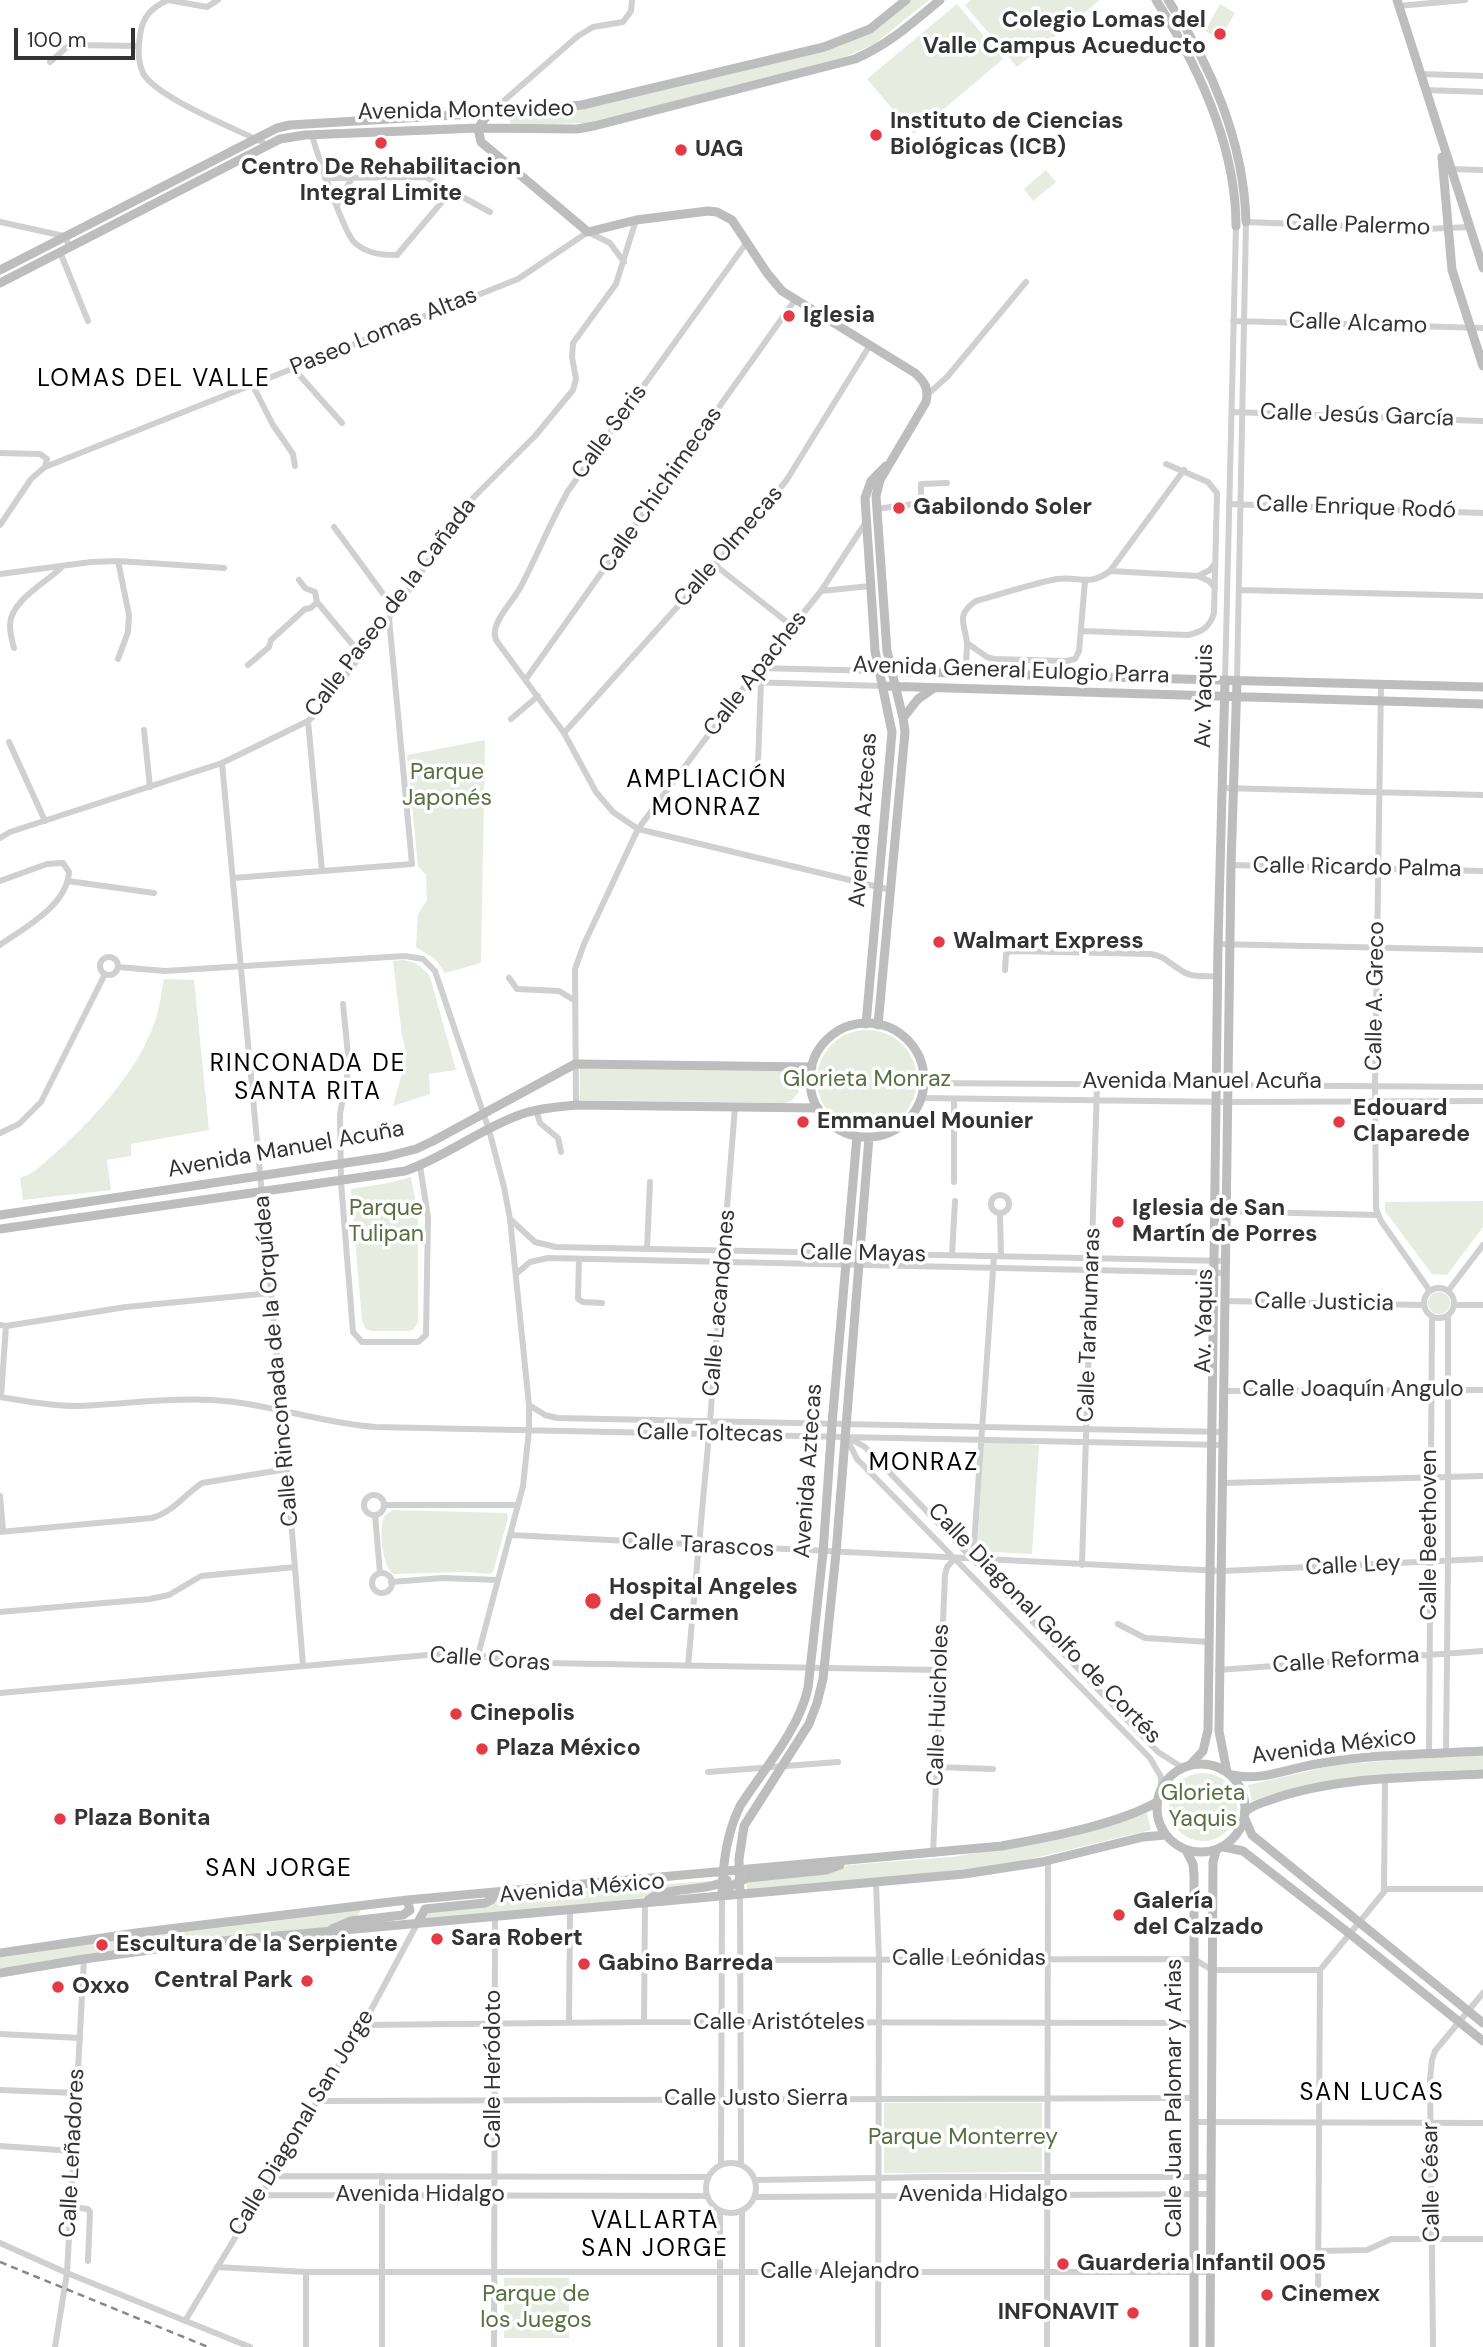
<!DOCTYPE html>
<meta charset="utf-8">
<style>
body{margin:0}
#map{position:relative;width:1483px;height:2347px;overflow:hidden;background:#fff;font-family:"DM Sans",sans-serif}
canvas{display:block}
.scale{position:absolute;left:14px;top:28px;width:121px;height:32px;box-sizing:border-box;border:4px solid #333;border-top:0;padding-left:9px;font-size:21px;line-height:24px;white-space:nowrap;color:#333;-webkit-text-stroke:5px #fff;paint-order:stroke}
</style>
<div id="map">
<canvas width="1483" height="2347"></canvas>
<div class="scale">100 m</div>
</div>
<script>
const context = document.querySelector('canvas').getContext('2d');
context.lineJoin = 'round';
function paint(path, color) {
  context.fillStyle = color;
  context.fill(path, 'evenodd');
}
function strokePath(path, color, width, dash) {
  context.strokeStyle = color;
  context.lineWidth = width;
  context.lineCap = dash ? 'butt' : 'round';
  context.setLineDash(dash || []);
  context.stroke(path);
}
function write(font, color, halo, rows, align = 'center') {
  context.font = font + ' "DM Sans",sans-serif';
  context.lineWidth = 7;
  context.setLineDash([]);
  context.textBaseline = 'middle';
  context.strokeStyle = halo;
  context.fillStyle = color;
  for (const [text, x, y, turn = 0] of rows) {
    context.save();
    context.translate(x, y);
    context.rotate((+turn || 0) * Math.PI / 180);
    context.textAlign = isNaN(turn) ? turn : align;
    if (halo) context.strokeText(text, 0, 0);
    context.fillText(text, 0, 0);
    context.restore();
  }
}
const green = new Path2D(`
 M908,0H929L873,45L844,57L590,123L511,125L509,115L547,111L845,43Z
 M971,0H1100L1017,67L965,5Z
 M957,4L1003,59L914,134L867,79Z
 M1220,4L1235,13L1220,39L1205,31Z
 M1046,170L1056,182L1033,201L1024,189Z
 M485,740L481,963L445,973L435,959L416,947L418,914L427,900L426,875L418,866L407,755Z
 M403,960C416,962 423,967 430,977L456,1070L429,1074L430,1094L393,1106L407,1054L402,1036L393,961Z
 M164,979L194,980L209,1130L131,1144V1156L107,1160L111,1190L23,1200L20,1178C34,1174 40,1166 51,1157C90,1123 139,1071 155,1021C160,1008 161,993 164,979Z
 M817 1080a50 50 0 1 1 100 0a50 50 0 1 1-100 0Z
 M580,1068L787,1070L797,1078L799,1092L791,1101L784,1103L580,1100Z
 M411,1177L418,1214V1322L414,1329L409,1331H371L366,1329L362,1321L351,1189L389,1183Z
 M1483,1201V1227L1447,1275L1432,1274L1385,1211V1202Z
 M1428 1303a11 11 0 1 1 22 0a11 11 0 1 1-22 0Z
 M984,1441L1039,1445L1032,1554L977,1551Z
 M393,1510L507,1513L508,1518L493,1572L490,1574L464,1572L393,1574C382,1566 378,1527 385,1515Z
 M1483,1753V1771L1278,1794L1252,1801L1248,1785L1335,1765Z
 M1169 1807a34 34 0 1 1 68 0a34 34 0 1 1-68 0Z
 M1147,1813L1151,1830L1009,1864L917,1875L747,1891L746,1880L843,1868L848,1865L953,1857L1027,1844Z
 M708,1881L709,1883L641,1898L599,1904L425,1919V1913L496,1898Z
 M362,1907L357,1918L322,1931L0,1972V1958L147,1935Z
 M884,2103H1042V2172L884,2173Z
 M504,2278H569V2338H504Z`);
const street = new Path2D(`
 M218,0L207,7L168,0C151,8 142,17 140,36C138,48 138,62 143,73C156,98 241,131 268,145
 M1398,6L1465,0
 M50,62L67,47L77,45L139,46
 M1420,74L1483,76
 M1425,90L1483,92
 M491,112L578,36L593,27L623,22L631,11L632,0
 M312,135C317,153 344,234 355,243C368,254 381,255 397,255L452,190
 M1450,169L1483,170
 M325,178L426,177L490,212
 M337,205L352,178
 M0,222L64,236L70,247
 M747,242L568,491C550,523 537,556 520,588C513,601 498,615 495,630C494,634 495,636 496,640L564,733L596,792L613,812L638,829L891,890
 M60,252L88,321
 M1233,321L1483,328
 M293,368L342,423
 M252,384L273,425L293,454L295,466
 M927,395L947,377L1026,282
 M1232,412L1483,421
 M0,453L40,454L47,459L45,467
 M1229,504L1483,513
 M876,509L921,503V484L947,483
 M0,525L31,479L45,467L518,279L588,232L610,243L624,262
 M334,527L395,610
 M118,561L129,615L128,632L118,659
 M715,565L792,626
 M1110,571L1198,576L1209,581L1215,588
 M0,574L91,562L118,561L224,568
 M1198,576L1210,570L1215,563
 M299,580L305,588L315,592L317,602L353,645H368
 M1239,590L1483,596
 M821,591L870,586
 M1081,631L1188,635C1202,632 1210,627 1214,613L1217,493L1208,482L1166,464
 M967,643L987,657L994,659L1066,661L1075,659L1079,651L1085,581
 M14,648C12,641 10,633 10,625C10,601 47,582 62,567
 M248,665L269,647L271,640L305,609L311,608L317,602
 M759,668L878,671
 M965,673C966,663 967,653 967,643C965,624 955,615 976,601C1002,594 1030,584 1057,579C1079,576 1089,587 1110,571L1184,470
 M526,679L795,300
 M1225,680L1236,226
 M1237,680L1246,222L1424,229L1470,227
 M748,682L882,686
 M1381,684L1375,1087L1376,1209L1381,1221L1430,1291
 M511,719L538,696
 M308,721L322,871
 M144,730L150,787
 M564,733L715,565L786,481L870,345
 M9,742L45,821
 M222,763L282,1411L303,1665
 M758,764L761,682
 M1223,788L1483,795
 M0,838L10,832L222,763L308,721L320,710L402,600L468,503L535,436L573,390L576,379L572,357L573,343L616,284L636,220
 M1231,865L1483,871
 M233,878L412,864L389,618
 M0,881L47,864L63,863L69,872C67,906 24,928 0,945
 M68,881L154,893
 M1218,944L1483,950
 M100 966a9 9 0 1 1 18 0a9 9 0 1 1-18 0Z
 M118,967L165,971L405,956L423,959L435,971L489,1130L504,1187L510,1219L529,1405V1430L523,1486L478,1655
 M1005,970L1006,954L1011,951L1151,954C1166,957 1170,964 1182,971C1192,978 1206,976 1218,976
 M509,978L517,989L559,991L574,1000
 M343,1004L349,1065L340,1114L341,1182L353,1332L362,1342H418L426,1335L428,1217L420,1166
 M924,1083L1483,1087
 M921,1098L1228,1102L1483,1101
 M576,1105L575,969L584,944L638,829L748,682L821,591L866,522
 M536,1110L540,1123L558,1138L561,1152
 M0,1133L19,1124L41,1102L105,974
 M954,1182V1099
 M991 1204a9 9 0 1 1 18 0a9 9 0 1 1-18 0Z
 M1214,1211L1377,1215
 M1000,1214L1001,1256
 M510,1219L535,1242L556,1247L1226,1261
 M647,1249L650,1182
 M952,1255L955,1201
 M579,1259L578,1299L583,1302L602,1303
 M516,1274L530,1262L548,1258L1226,1273
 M1424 1303a15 15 0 1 1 30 0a15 15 0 1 1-30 0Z
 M1448,1291L1483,1245
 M1224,1301L1424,1305
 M1454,1305H1483
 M0,1325L6,1326L126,1307L271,1293
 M1223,1391L1483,1390
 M0,1397C25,1401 49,1406 74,1406C120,1405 166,1397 212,1400C268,1403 320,1423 375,1427L1223,1445
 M1,1397L6,1326
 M529,1405L545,1415L557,1418L1223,1432
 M846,1437L857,1459L1150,1758L1161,1777V1789
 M847,1437L865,1447L1158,1752L1183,1768
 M1223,1483L1483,1476
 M364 1505a10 10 0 1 1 20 0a10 10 0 1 1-20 0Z
 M0,1496L3,1531
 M384,1505H518
 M375,1515L380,1573
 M0,1532L152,1518C173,1512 184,1495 202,1483L287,1469
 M510,1535L1222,1571L1483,1559
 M973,1560L994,1256
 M1082,1565L1097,1085
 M372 1583a10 10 0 1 1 20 0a10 10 0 1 1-20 0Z
 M391,1582L443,1578L498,1580
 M0,1612L150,1599L169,1595L201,1576L295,1567
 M1118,1624L1145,1638L1209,1642
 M688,1666L709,1434L735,1107
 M1218,1670L1483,1651
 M0,1693L450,1653L544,1663L940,1670
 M1446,1753L1448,1561V1315
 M1429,1754L1432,1316
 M937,1767L993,1769
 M708,1772L838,1762
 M933,1854L945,1575L947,1567L954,1559
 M876,1882L879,1959L878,2347
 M1385,1889H1483
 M740,1894L741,2165
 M722,1960L1194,1959L1212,1970H1320
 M644,2022L645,1903
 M569,2023L570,1910
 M363,2025L644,2022L1195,2023
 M0,2034L80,2038
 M0,2090L77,2093
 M317,2101L1195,2098
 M1195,2122L1483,2123
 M0,2146L74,2151
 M706 2188a25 25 0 1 1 50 0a25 25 0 1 1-50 0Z
 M721,2165L722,1895
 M271,2176L708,2177
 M382,2176V2347
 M755,2180L933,2177H1211
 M260,2195L707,2196
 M755,2197L1211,2194
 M71,2207L88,2209L90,2212L88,2261
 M720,2211V2347
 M0,2243L67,2273L250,2347
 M1319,2251L1367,2250L1391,2239H1483
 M217,2267L306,2272H1211
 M1318,2301L1320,1970L1384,1892L1385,1780
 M185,2321L363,2025L417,1924
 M55,2347L67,2273L84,1959
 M306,2347V2272
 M494,2347L495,1917
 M742,2347V2211
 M1047,2347L1048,1861
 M1433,2347L1430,2079L1432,2060L1435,2051L1483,1993`);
const secondary = new Path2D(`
 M1156,0C1199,67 1236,145 1236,226
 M1168,0C1212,66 1244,143 1246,222
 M1397,0L1483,268
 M489,113L478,128L481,142L588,232L636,220L708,211L717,212L732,220L767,273L782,291L915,373C925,382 929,389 926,402L880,480L876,496L887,651L903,718L905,732L878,1025
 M1442,157L1452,270L1483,366
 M0,270L277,128L290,125L489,113L582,105L824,47L870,29L906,0
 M0,283L280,139L305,135L478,128L577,129L594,126L855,59C888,45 912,23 940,0
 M878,671L1483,687
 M882,686L1483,704
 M903,718L918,699L934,688
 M810 1080a57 57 0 1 1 114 0a57 57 0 1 1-114 0Z
 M866,1024L892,732L875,651L865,498L871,481L886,466
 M0,1215L385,1157L416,1149L433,1141L575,1064L812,1067
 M0,1229L405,1171C446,1157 481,1128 522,1114C539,1108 558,1107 576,1105L818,1108
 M1157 1808a44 44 0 1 1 88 0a44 44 0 1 1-88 0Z
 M1189,1766L1203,1751L1208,1730L1218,944L1225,680
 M1227,1772L1219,1731L1231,865L1237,680
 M1232,1775C1262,1782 1292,1767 1322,1763C1375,1754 1430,1754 1483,1751
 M1246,1811C1253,1805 1261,1803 1270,1800C1337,1776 1413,1778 1483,1774
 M1245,1819L1252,1835L1483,2023
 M1224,1847L1243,1851L1350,1934L1483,2041
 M1186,1850L1193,1864L1194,1875V2347
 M740,1894L739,1859L744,1826L809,1724L817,1703L823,1679L836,1553L869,1137
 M722,1895C723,1864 726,1835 740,1806C763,1770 799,1730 808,1688L823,1553L832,1424L857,1136
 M722,1895L731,1886L747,1878L826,1870L840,1865
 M645,1903C663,1884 703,1894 727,1880
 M417,1924L425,1909L485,1903L491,1900L496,1892
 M332,1929L351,1921L403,1915L410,1910L407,1900
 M0,1953L136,1933L407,1900L1002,1846C1048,1837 1117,1825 1157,1802
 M0,1973L84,1959L200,1943L964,1874L1042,1862L1143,1837L1166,1835
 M1210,2347L1213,1862L1216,1851`);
const rail = new Path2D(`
 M0,2262L208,2347`);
const markers = [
 [1220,34,7,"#e63946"],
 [876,135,7,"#e63946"],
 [381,143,7,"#e63946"],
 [681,150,7,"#e63946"],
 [789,316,7,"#e63946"],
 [899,508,7,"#e63946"],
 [939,942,7,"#e63946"],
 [803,1122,7,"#e63946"],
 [1339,1122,7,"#e63946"],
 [1118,1222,7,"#e63946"],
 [593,1601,9,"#e63946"],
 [456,1714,7,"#e63946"],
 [482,1749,7,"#e63946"],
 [60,1819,7,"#e63946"],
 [1119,1915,7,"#e63946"],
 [437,1939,7,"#e63946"],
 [102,1945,7,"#e63946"],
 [584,1964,7,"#e63946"],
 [307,1981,7,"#e63946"],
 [58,1987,7,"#e63946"],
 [1063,2264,7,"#e63946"],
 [1267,2295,7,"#e63946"],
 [1133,2313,7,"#e63946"]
];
const poiNames = [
 ["Colegio Lomas del",1206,21,"right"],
 ["Valle Campus Acueducto",1206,47,"right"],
 ["Instituto de Ciencias",890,122],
 ["Biológicas (ICB)",890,148],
 ["UAG",695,150],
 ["Centro De Rehabilitacion",381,168,"center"],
 ["Integral Limite",381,194,"center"],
 ["Iglesia",803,316],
 ["Gabilondo Soler",913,508],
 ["Walmart Express",953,942],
 ["Edouard",1353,1109],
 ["Claparede",1353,1135],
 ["Emmanuel Mounier",817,1122],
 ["Iglesia de San",1132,1209],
 ["Martín de Porres",1132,1235],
 ["Hospital Angeles",609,1588],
 ["del Carmen",609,1614],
 ["Cinepolis",470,1714],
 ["Plaza México",496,1749],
 ["Plaza Bonita",74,1819],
 ["Galería",1133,1902],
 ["del Calzado",1133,1928],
 ["Sara Robert",451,1939],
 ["Escultura de la Serpiente",116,1945],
 ["Gabino Barreda",598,1964],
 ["Central Park",293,1981,"right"],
 ["Oxxo",72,1987],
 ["Guarderia Infantil 005",1077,2264],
 ["Cinemex",1281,2295],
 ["INFONAVIT",1119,2313,"right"]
];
const streetNames = [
 ["Avenida Montevideo",466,111,-1],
 ["Calle Palermo",1358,226,2],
 ["Calle Alcamo",1358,324,2],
 ["Paseo Lomas Altas",384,332,-22],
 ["Calle Jesús García",1357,416,2],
 ["Calle Seris",610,432,-54],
 ["Calle Chichimecas",661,490,-55],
 ["Calle Enrique Rodó",1356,508,2],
 ["Calle Olmecas",729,547,-49],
 ["Calle Paseo de la Cañada",391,608,-53],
 ["Avenida General Eulogio Parra",1011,671,2],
 ["Calle Apaches",756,674,-52],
 ["Av. Yaquis",1205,696,-89],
 ["Avenida Aztecas",864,820,-86],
 ["Calle Ricardo Palma",1357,868,1],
 ["Calle A. Greco",1376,996,-89],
 ["Avenida Manuel Acuña",1202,1082],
 ["Avenida Manuel Acuña",286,1150,-10],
 ["Calle Mayas",863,1254,1],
 ["Calle Lacandones",720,1303,-85],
 ["Calle Justicia",1324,1303,1],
 ["Av. Yaquis",1205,1321,-89],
 ["Calle Tarahumaras",1090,1325,-88],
 ["Calle Rinconada de la Orquídea",277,1361,-95],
 ["Calle Joaquín Angulo",1353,1390],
 ["Calle Toltecas",710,1434,1],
 ["Avenida Aztecas",809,1471,-86],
 ["Calle Beethoven",1430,1535,-90],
 ["Calle Tarascos",698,1546,3],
 ["Calle Ley",1353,1566,-3],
 ["Calle Diagonal Golfo de Cortés",1044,1624,46],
 ["Calle Coras",490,1660,4],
 ["Calle Reforma",1346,1661,-4],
 ["Calle Huicholes",939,1705,-88],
 ["Avenida México",1334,1747,-7],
 ["Avenida México",582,1889,-5],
 ["Calle Leónidas",969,1959],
 ["Calle Aristóteles",779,2023],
 ["Calle Heródoto",494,2069,-90],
 ["Calle Juan Palomar y Arias",1175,2098,-90],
 ["Calle Justo Sierra",756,2099],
 ["Calle Diagonal San Jorge",302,2123,-59],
 ["Calle Leñadores",73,2153,-87],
 ["Calle César",1432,2182,-91],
 ["Avenida Hidalgo",420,2195],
 ["Avenida Hidalgo",983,2195],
 ["Calle Alejandro",840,2272]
];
const parkNames = [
 ["Parque",447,773],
 ["Japonés",447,799],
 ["Glorieta Monraz",867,1080],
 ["Parque",386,1209],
 ["Tulipan",386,1235],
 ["Glorieta",1203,1794],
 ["Yaquis",1203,1820],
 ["Parque Monterrey",963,2138],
 ["Parque de",536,2295],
 ["los Juegos",536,2321]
];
const neighbourhoodNames = [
 ["LOMAS DEL VALLE",154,380],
 ["AMPLIACIÓN",707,781],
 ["MONRAZ",707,809],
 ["RINCONADA DE",308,1065],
 ["SANTA RITA",308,1093],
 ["MONRAZ",924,1464],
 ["SAN JORGE",279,1870],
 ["SAN LUCAS",1372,2094],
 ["VALLARTA",655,2222],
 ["SAN JORGE",655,2250]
];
paint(green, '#e6ecdf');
strokePath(street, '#d0d0d0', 6);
strokePath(secondary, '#bdbdbd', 9);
strokePath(rail, '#888', 2.5, [7, 5]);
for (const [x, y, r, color] of markers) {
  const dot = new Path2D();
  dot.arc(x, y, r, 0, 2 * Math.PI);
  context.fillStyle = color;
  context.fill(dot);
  strokePath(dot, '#fff', 2.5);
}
write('bold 23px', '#333', '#fff', poiNames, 'left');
write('23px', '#333', '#fff', streetNames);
write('23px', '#56703f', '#fff', parkNames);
context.letterSpacing = '2px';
write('24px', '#000', '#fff', neighbourhoodNames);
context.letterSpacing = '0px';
</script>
